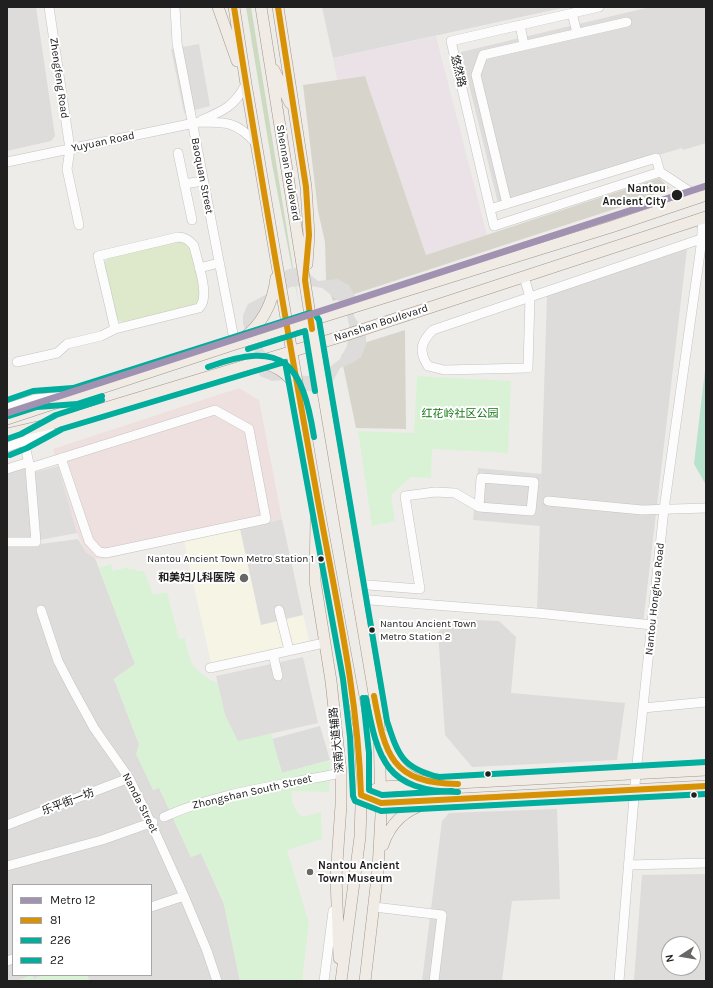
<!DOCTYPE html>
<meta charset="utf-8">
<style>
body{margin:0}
#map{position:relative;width:713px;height:988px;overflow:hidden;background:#eeece9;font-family:Karla,sans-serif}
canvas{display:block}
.frame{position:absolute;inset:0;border:8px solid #202020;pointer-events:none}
.legend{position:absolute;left:12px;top:884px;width:140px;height:92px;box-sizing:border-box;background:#fff;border:1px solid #a6a6a6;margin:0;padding:5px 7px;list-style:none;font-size:12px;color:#202020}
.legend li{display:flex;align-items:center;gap:8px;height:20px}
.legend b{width:20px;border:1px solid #a6a6a6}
.north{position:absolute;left:661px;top:936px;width:40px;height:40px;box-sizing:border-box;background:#fff;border:1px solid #a6a6a6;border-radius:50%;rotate:258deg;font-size:11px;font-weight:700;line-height:16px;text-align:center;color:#202020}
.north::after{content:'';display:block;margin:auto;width:14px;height:18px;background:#686766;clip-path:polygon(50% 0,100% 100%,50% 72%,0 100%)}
</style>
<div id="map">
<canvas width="713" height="988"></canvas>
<div class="frame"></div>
<ul class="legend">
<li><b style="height:5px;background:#a192b2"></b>Metro 12</li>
<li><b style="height:5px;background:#d79205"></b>81</li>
<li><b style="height:5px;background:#01ad9c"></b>226</li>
<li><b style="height:5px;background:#01ad9c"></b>22</li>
</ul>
<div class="north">N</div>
</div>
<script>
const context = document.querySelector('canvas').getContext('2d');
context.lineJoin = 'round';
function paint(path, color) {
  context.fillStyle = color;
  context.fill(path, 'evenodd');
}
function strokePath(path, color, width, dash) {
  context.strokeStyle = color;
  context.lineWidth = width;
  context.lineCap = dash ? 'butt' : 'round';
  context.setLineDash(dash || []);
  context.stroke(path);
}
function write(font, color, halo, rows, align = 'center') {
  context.font = font + ' Karla,"Noto Sans SC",sans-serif';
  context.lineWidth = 4;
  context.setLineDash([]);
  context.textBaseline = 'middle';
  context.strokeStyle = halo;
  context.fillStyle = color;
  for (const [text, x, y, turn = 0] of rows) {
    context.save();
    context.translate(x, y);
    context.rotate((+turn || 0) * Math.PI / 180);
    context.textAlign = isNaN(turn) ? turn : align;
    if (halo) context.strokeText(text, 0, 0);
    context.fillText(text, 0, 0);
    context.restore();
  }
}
const residential = new Path2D(`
 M7,7H36L55,136L51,141L7,151Z
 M322,7H567L333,58Z
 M650,7H706V143L683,150L682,148L498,203L461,52Z
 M687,249L643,624L537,613L547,295Z
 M24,459L33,545L78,539L86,552L95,558L135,664L114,679L139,744L153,790L159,787L191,857L201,853L224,904L240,981H7V464ZM13,885H151V975H13Z
 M454,619L499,621L516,637L511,693L625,703L617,760L472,767L445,735L438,632Z
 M557,809L560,899L512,901L502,981H422L442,821L449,813Z
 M706,874V981L634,980L642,875ZM669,944H693V968H669Z`);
const commercial = new Path2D(`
 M239,388L259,400L282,519L105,559L95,558L86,553L77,533L53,449Z`);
const industrial = new Path2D(`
 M436,36L487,235L426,255L365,76L337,80L333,58Z`);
const education = new Path2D(`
 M282,519L309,641L211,663L184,541Z`);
const religious = new Path2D(`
 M320,726L330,760L282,773L272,739Z`);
const construction = new Path2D(`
 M365,76L426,255L659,178L670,188L627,205L333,301L326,281L325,242L318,211L303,85Z
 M405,330L406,429L356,428L341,356L348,348Z`);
const grass = new Path2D(`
 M178,241C184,241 189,245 191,251L201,292V297L196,306L126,322L119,321L116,315L104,263L108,258Z`);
const forest = new Path2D(`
 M246,7H251L299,305L272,164Z`);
const park = new Path2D(`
 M417,376L511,381L508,453L432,449L431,478L411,477L391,495L395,521L372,526L358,431L414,433Z
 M111,564L113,571L128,567L129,569H135L137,571H144L153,595L167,592L179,639L185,638C191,667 192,669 218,684L225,715L238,740L271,733L282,773L330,760L329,792L292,791C291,802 294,811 303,817L321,812L322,839L287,850L309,923L302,981H240L224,904L201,853L191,857L159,788L153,790L136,754L139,744L114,679L135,664L99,568Z
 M32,975L34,979L42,975H87L90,981H16Z`);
const pitch = new Path2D(`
 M706,362V485L694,464Z`);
const parking = new Path2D(`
 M199,44L210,106L184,113L171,49Z
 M58,466L77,533L40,540L32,473Z
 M478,468L542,474L540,526L473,520Z
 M282,519L303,615L261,625L240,529Z
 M303,657L318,723L238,741L225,715L216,676Z`);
const pier = new Path2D(`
 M298,268L306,271L318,281L337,279L349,285L355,296L354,316L366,336V345L361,357L354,362L340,368L331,385L320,392L307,391L284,380L272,381L260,376L254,364L255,345L246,332L243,324V315L248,304L269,293L282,272L289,269ZM306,285L322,288L340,302L347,315L350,330L347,346L340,359L322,373L307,376L299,375L272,362L263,349L259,326L278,294L291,287Z`);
const minor = new Path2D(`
 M49,7L70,149L67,169L79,225
 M175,7L177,43L235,344
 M599,7L451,41L494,226L660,172L692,193L701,196
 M572,13L577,33
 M520,25L524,45
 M202,120C223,111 235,106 246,84
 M178,153L192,220
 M7,162L199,122C227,122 237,122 256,143
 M184,184L203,181
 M507,204L476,75L483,55L627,22
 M490,209L656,158L660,172
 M199,268L219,263
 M524,277L530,297L701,239
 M530,297L528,368L444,370L428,366C418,351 421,342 433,330Z
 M17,362L57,353L67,344L101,336L115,329L199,308C211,297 197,261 194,246C189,240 185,237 178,237L98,256L115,329
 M7,408L35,399L67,396
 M7,447L24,441L51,426
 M30,468L215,410L249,429L266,519L106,553L99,552L89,541L61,458
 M7,469L29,462
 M548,501L642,510L706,508
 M7,542H36L30,468L24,441
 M355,584L420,589L405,496L435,492L455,493L479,507L531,511L534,482L481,478L479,507
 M357,599L537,613L652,625
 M41,610L58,661L71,686L94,728L129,778L151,823L184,896L207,951L217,981
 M279,610L289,650
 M273,654L278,676
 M210,668L324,643
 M643,708L706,702
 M164,817C218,792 283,785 341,773
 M7,825L129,778
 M628,865L706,863
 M7,866L102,840L153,822
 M151,907L184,896
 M374,907L442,915L434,981
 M7,961L13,959
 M324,981L333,911
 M619,981L636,773L664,509L701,246L703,218`);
const major = new Path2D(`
 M218,7L237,61
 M234,7L246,84L317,499L359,727L362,775L360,837L341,981
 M261,7L311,321L379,723L381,815L378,869L365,981
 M278,7L306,187L309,235L307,264
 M274,70L290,103
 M241,340C262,325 273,303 276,278
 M257,363C273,363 289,373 296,388
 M7,419L235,344L611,227L706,195
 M7,434L59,422L346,335L706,217
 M316,520L315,581L331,681L341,773V805L336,877L339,958
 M383,735C390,757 401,778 425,782
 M361,795L381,787L706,770
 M361,795L381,803L706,786
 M383,845C390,824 404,810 426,804`);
const bus1 = new Path2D(`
 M234,7C259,168 287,329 316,490C334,592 358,691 361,795L381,803L706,786
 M278,7L306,187L309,235L305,280L312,329
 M374,696C385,755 391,783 458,784`);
const bus2 = new Path2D(`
 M248,349L305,331L315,391
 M9,416L37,407L77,404L102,396
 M10,455L27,448L62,429L285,362L343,679L350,737L353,796L355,801L381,811L706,794
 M366,698C378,761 386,791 458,792`);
const bus3 = new Path2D(`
 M208,367C284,339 302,363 314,437
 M7,400L33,391L73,388L309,313L315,314L319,320L387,721C398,755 402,768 439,777L706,762
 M7,439L21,434L56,415L102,400
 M363,698L369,753V790L382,795L452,791`);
const metro1 = new Path2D(`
 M7,413L706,186`);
const markers = [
 [677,195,6,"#202020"],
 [321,559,3.5,"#202020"],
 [244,578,5,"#686766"],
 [372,630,3.5,"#202020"],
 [488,774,3.5,"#202020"],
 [694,795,3.5,"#202020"],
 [310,872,4,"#686766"]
];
const busNames = [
 ["Nantou Ancient Town Metro Station 1",314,559],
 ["Nantou Ancient Town",380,624,"left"],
 ["Metro Station 2",380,637,"left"]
];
const streetNames = [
 ["悠然路",458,71,77],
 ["Zhengfeng Road",59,78,82],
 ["Yuyuan Road",103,142,-12],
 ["Shennan Boulevard",288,173,80],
 ["Baoquan Street",202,176,79],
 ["Nanshan Boulevard",381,323,-18],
 ["Nantou Honghua Road",655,599,-84],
 ["深南大道辅路",337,740,-96],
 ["Zhongshan South Street",252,792,-13],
 ["乐平街一坊",68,802,-21],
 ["Nanda Street",140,803,63]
];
const stopNames = [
 ["Nantou",666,189],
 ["Ancient City",666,202]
];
const parkNames = [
 ["红花岭社区公园",460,414]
];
const poiNames = [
 ["和美妇儿科医院",235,578],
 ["Nantou Ancient",318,866,"left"],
 ["Town Museum",318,879,"left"]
];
paint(residential, '#dddcda');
paint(commercial, '#efe0e0');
paint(industrial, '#ebe2e8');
paint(education, '#f6f4e5');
paint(religious, '#dcdcda');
paint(construction, '#d7d5cb');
paint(grass, '#dde9ca');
paint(forest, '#ccdac0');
paint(park, '#d9f2d6');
paint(pitch, '#b7e2cc');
paint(parking, '#dedddc');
paint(pier, '#dddcdb');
strokePath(minor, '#c4c3c1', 10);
strokePath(major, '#a39787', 12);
strokePath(minor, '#fcfcfc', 9);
strokePath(major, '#f1ebe6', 11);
strokePath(bus1, '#d79205', 6);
strokePath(bus2, '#01ad9c', 6);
strokePath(bus3, '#01ad9c', 6);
strokePath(metro1, '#a192b2', 7);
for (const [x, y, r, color] of markers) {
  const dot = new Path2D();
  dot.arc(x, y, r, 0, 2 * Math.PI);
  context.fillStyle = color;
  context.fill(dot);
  strokePath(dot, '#fff', 1.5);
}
write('10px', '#202020', '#fff', busNames, 'right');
write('11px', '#202020', '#fff', streetNames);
write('bold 11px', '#202020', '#fff', stopNames, 'right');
write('11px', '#137813', '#fff', parkNames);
write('bold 11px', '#202020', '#fff', poiNames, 'right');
</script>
